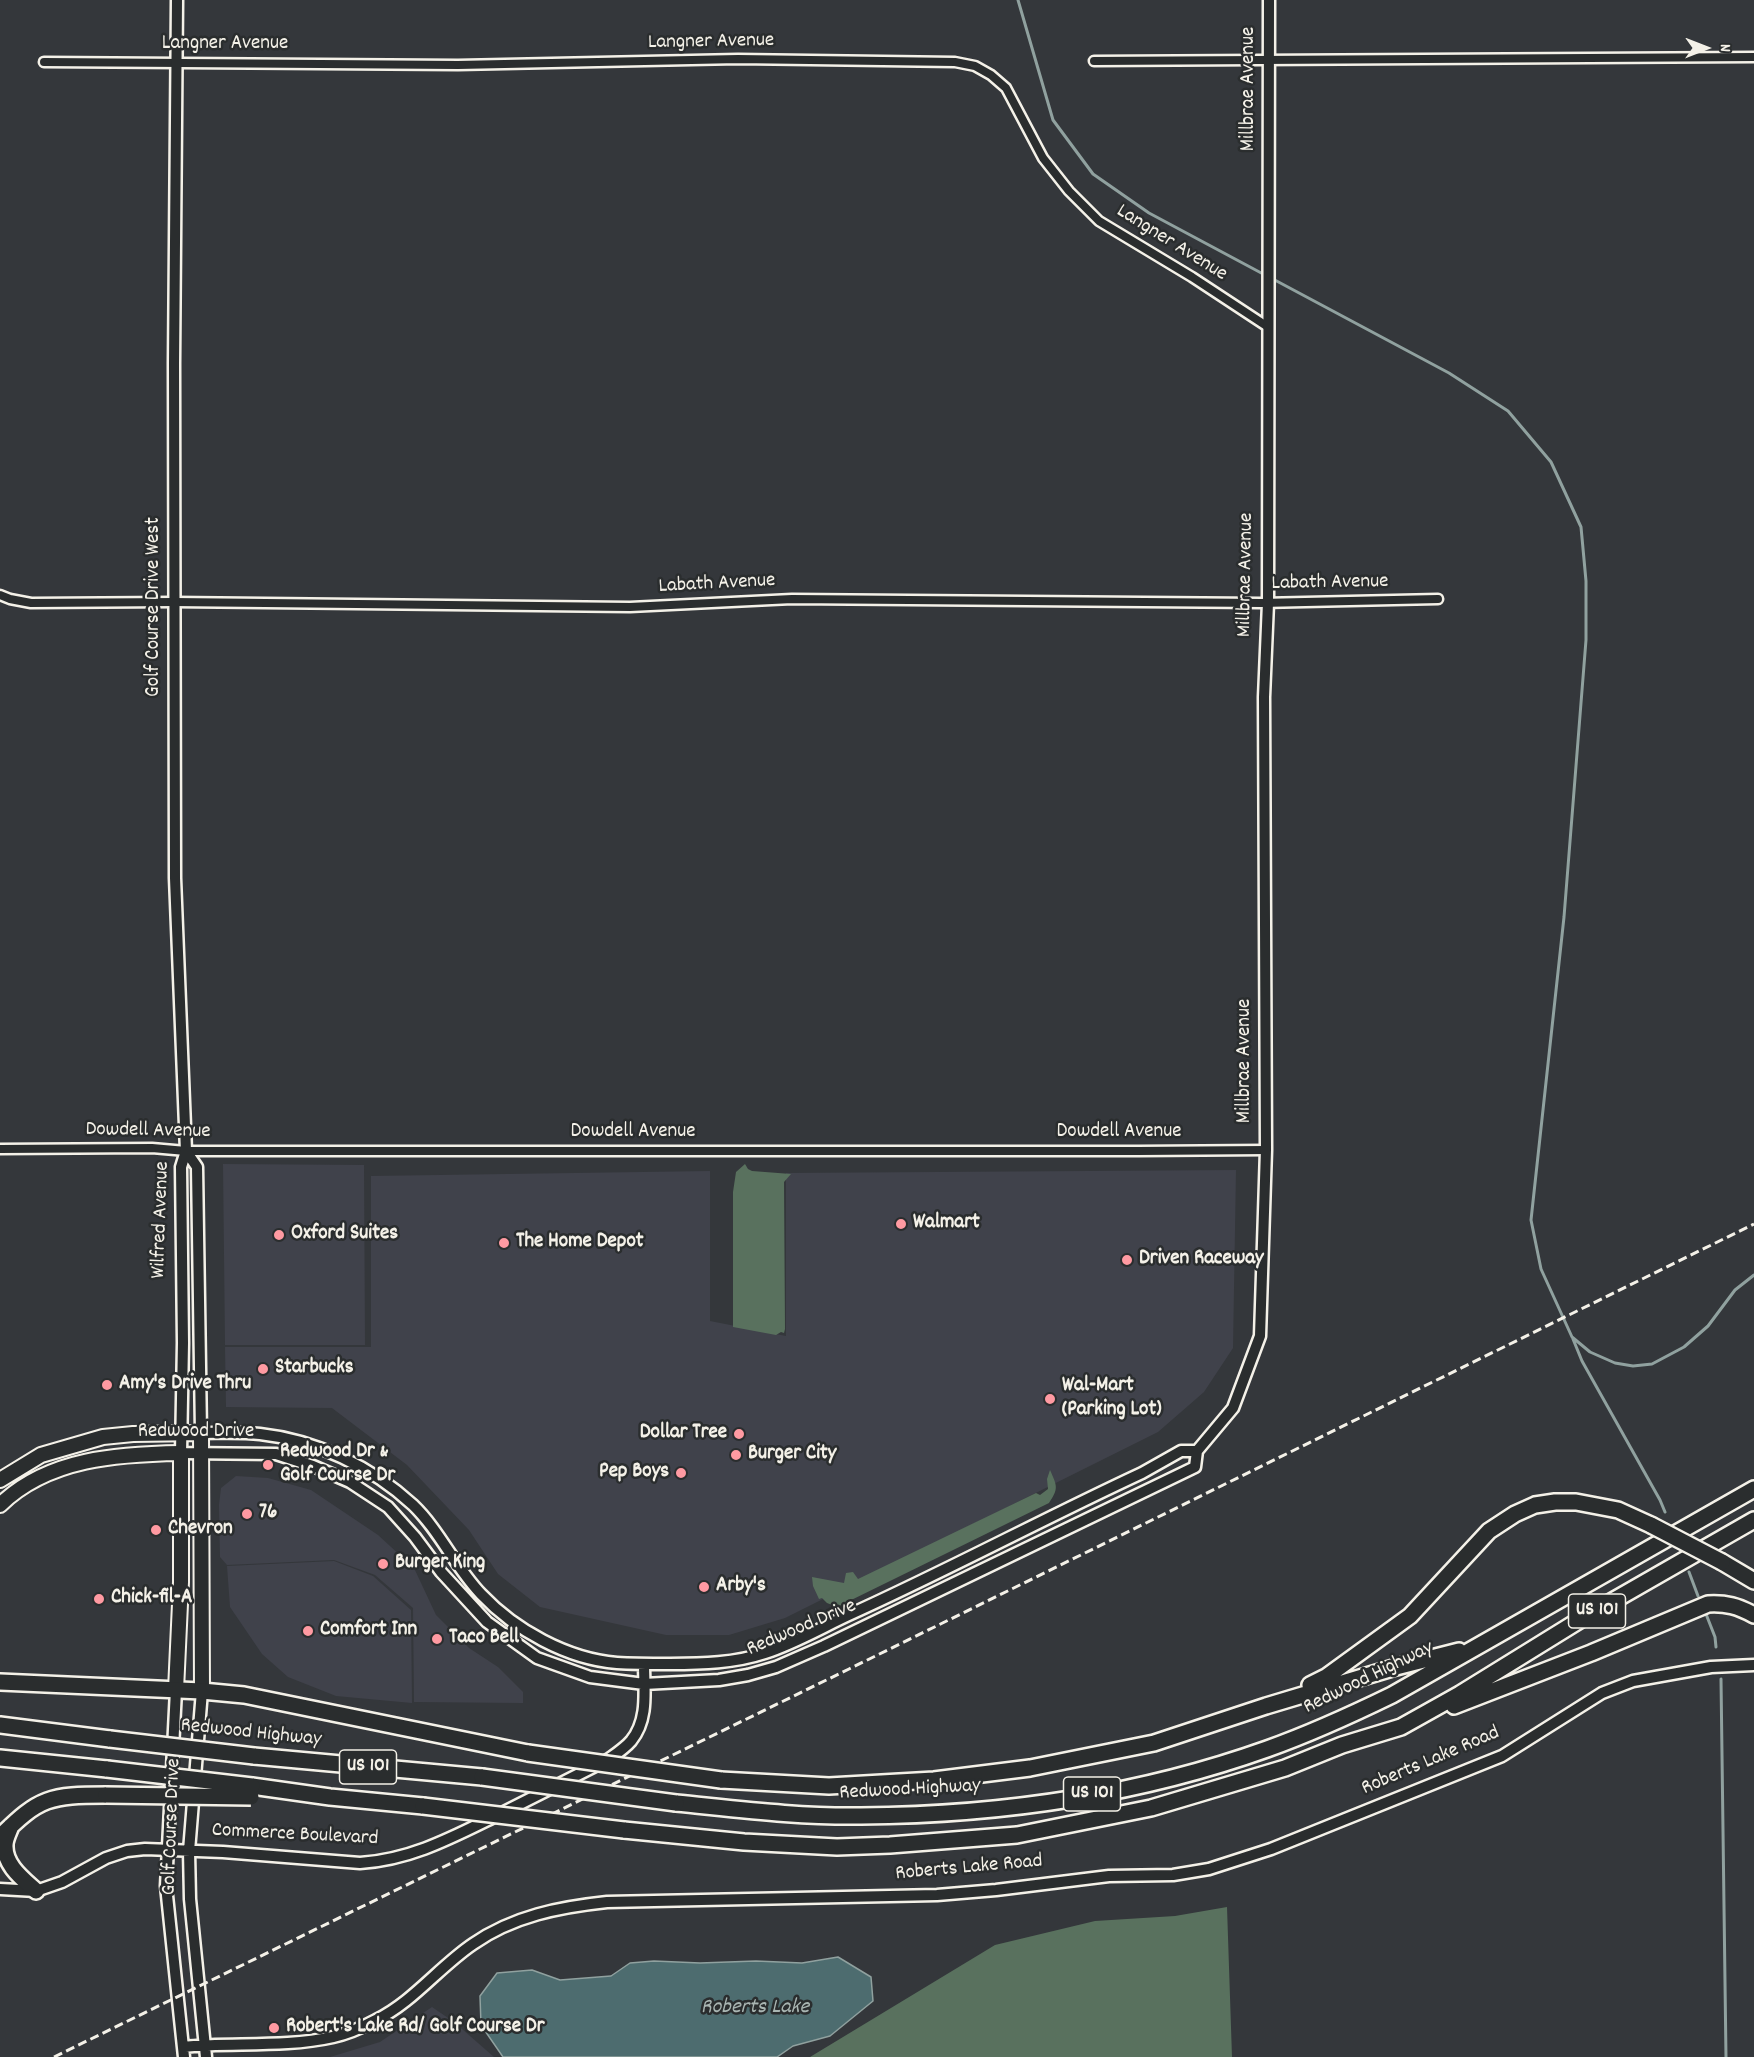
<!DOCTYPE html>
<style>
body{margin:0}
#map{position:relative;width:1754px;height:2057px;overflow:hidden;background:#34373b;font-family:Dekko,sans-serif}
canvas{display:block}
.north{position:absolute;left:1676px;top:18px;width:60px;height:60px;-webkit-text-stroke:4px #2a2d2e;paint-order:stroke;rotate:90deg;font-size:16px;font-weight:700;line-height:24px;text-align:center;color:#f4f1e8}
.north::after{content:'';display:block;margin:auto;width:21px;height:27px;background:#f4f1e8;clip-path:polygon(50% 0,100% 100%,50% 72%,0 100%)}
</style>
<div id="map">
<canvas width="1754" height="2057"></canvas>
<div class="north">N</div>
</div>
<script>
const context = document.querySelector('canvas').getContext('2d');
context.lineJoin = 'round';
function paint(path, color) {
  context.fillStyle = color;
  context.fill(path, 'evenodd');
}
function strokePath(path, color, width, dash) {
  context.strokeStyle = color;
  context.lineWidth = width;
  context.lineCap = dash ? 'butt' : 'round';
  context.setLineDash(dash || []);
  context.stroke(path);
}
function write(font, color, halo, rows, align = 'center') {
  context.font = font + ' Dekko,sans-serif';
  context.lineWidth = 5;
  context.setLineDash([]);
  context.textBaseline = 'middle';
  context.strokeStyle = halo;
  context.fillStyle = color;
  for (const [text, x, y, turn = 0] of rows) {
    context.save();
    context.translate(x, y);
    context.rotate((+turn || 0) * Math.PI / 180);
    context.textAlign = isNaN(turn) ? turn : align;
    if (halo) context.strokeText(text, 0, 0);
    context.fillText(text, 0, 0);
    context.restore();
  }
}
const built = new Path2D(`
 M223,1164L364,1165L365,1345H225Z
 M1236,1170L1233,1348L1204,1392L1158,1432L785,1618L729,1635H666L540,1607L498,1574L469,1530L407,1465L332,1408L226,1407L225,1347H371V1176L710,1171V1321L786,1336V1173Z
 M236,1476L268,1478L311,1490L378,1535L414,1568L436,1615L469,1648L498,1667L523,1692V1703L414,1702L413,1608L375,1575L334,1560L227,1565L220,1557L219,1505L221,1488Z
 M334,1561L373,1576L411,1610L412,1703L336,1696L288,1677L262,1654L230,1607L227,1566Z
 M432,2007L454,2022L494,2057H330L380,2042Z`);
const green = new Path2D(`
 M745,1164L748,1169L752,1171L791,1174L784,1182L785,1329L784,1333L781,1332L776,1335L733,1327V1192L736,1172Z
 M1050,1470C1057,1486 1059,1488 1049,1503L837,1607L827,1603L822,1598L819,1599L813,1586L812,1577L844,1583L846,1573L853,1572L858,1579L1036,1493L1040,1495L1048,1489L1047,1479Z
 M1227,1907L1232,2057H810L995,1945L1095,1921L1175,1916Z`);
const water = new Path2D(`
 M838,1957L871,1977L873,2001L830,2036L793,2046L777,2057H503L481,2025L480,1996L497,1973L532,1970L560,1980L611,1976L630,1963L654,1961L700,1963L756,1961L802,1963Z`);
const stream = new Path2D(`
 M1018,0L1053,120L1093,174L1149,213L1265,275
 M1271,278L1449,373L1508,411L1551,462L1581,527L1586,581V640L1564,917L1531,1220L1541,1269L1572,1337L1590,1352L1615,1363L1633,1366L1652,1364L1684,1347L1708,1326L1735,1290L1754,1275
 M1573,1339L1582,1361L1660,1500L1665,1512
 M1689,1572L1698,1596
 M1706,1614L1715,1637L1716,1647
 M1721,1679L1726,2057`);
const minor = new Path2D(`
 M1094,61L1754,57
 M44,62L458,65L738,59L955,62L975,66L991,75L1006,88L1043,158L1069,191L1099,221L1192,277L1268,327
 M0,595L10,599L31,603L174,602L630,607L792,599L1261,603L1438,599
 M0,1149L152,1148L186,1151H1139L1266,1150`);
const tertiary = new Path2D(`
 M177,0L174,363L175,878L186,1151L181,1167L183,1343L181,1453L276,1454L313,1466L350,1482L388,1507L415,1537L441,1572L487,1622L537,1658L590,1677L644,1684L719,1680L748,1675L776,1667L824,1646L1195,1467L1197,1451L1233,1408L1260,1336L1266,1150L1264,697L1268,603L1269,0
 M186,1151L197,1167L201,1433C221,1433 241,1432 260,1434C316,1440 372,1467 413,1505C440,1531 455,1567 481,1594C515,1630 567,1659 617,1663C634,1664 653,1664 670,1664C702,1664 735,1663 765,1653C796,1643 824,1626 853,1613C950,1569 1045,1518 1142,1473L1181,1451H1197
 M176,1690L166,1886L184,2057
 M202,1691L189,1851L190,1899L206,2057
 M0,1889L36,1891L62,1882L106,1858L127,1851L145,1849L223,1852L360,1863C411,1860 453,1837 498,1815C535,1796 572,1778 609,1759C616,1754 625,1748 631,1741C649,1719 644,1690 644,1664
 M183,2047C232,2042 284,2048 333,2037C347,2034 363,2027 376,2020C413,2002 439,1967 473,1944C513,1916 560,1907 607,1902L937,1895L996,1890L1109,1876L1173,1875L1209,1869L1271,1849L1502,1756L1602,1693L1633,1681L1711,1667L1754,1665`);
const primary = new Path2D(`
 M0,1480L41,1455L103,1437L133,1434L201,1433L202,1691
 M0,1505C48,1458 119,1454 181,1453V1582L176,1690`);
const motorway = new Path2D(`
 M1722,1562L1754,1581
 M0,1682L202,1691L244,1695L528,1753
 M1310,1685L1326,1677L1410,1616L1489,1531L1515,1514L1535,1505L1555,1502H1576L1618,1510L1651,1525
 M1454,1706L1591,1653L1708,1604C1726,1603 1738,1606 1754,1615
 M0,1725L110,1739
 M254,1756L482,1777
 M0,1758L107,1769
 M721,1780L829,1786L934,1780L1030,1768L1154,1743L1266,1706L1396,1667L1459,1651
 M252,1786L330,1797L423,1806
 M676,1803C737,1809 799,1817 861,1816C998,1815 1138,1795 1267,1749C1309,1734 1351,1715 1392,1695L1754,1489
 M11,1826C9,1832 5,1839 5,1845C4,1865 23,1879 36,1891
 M624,1830L744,1842L837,1847L890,1845L1017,1835L1151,1808L1285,1768L1342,1745L1401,1727L1460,1694L1583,1618L1754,1520
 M0,1837C39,1797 51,1795 106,1795`);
const rail = new Path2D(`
 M54,2057L849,1669L1754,1224`);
const motorwayBridge = new Path2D(`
 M1651,1525L1722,1562
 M110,1739L254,1756
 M528,1753L721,1780
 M107,1769L252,1786
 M482,1777L676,1803
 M106,1795L251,1797
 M423,1806L624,1830`);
const markers = [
 [901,1224,6,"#ff9aa2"],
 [279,1235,6,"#ff9aa2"],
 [504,1243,6,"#ff9aa2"],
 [1127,1260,6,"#ff9aa2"],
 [263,1369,6,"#ff9aa2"],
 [107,1385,6,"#ff9aa2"],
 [1050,1399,6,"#ff9aa2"],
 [739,1434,6,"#ff9aa2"],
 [736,1455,6,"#ff9aa2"],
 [268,1465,6,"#ff9aa2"],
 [681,1473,6,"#ff9aa2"],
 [247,1514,6,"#ff9aa2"],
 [156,1530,6,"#ff9aa2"],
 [383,1564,6,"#ff9aa2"],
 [704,1587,6,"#ff9aa2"],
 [99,1599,6,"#ff9aa2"],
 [308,1631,6,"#ff9aa2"],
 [437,1639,6,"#ff9aa2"],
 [274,2028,6,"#ff9aa2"]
];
const shields = [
 [1597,1611,57],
 [368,1767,57],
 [1092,1794,57]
];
const shieldNames = [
 ["US 101",1597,1611],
 ["US 101",368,1767],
 ["US 101",1092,1794]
];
const streetNames = [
 ["Langner Avenue",711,43,-1],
 ["Langner Avenue",225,45],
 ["Millbrae Avenue",1250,89,-90],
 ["Langner Avenue",1171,244,32],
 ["Millbrae Avenue",1247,575,-89],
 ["Labath Avenue",1330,584,-1],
 ["Labath Avenue",717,585,-3],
 ["Golf Course Drive West",155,607,-90],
 ["Millbrae Avenue",1246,1061,-90],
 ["Dowdell Avenue",148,1132,1],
 ["Dowdell Avenue",633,1133],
 ["Dowdell Avenue",1119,1133],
 ["Wilfred Avenue",162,1220,-88],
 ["Redwood Drive",196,1433],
 ["Redwood Drive",802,1629,-23],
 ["Redwood Highway",1369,1679,-26],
 ["Redwood Highway",251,1734,6],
 ["Roberts Lake Road",1431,1762,-23],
 ["Redwood Highway",910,1791,-3],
 ["Golf Course Drive",173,1827,-88],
 ["Commerce Boulevard",295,1836,3],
 ["Roberts Lake Road",969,1869,-5]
];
const poiNames = [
 ["Walmart",913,1224],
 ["Oxford Suites",291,1235],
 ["The Home Depot",516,1243],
 ["Driven Raceway",1139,1260],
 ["Starbucks",275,1369],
 ["Amy's Drive Thru",119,1385],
 ["Wal-Mart",1062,1387],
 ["(Parking Lot)",1062,1411],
 ["Dollar Tree",727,1434,"right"],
 ["Redwood Dr &",280,1453],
 ["Golf Course Dr",280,1477],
 ["Burger City",748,1455],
 ["Pep Boys",669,1473,"right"],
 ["76",259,1514],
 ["Chevron",168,1530],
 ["Burger King",395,1564],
 ["Arby's",716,1587],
 ["Chick-fil-A",111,1599],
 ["Comfort Inn",320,1631],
 ["Taco Bell",449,1639],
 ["Robert's Lake Rd/ Golf Course Dr",286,2028]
];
const waterNames = [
 ["Roberts Lake",755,2009]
];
paint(built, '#40424b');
paint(green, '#59715e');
paint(water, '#4d6c6f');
strokePath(water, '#90a19f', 1.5);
strokePath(stream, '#90a19f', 3);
strokePath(minor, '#f4f1e8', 13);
strokePath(tertiary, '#f4f1e8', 15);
strokePath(primary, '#f4f1e8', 18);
strokePath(motorway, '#f4f1e8', 20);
strokePath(minor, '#2a2d2e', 8);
strokePath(tertiary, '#2a2d2e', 10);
strokePath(primary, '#2a2d2e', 14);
strokePath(motorway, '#2a2d2e', 15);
strokePath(rail, '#f4f1e8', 3, [9, 4.5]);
strokePath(motorwayBridge, '#f4f1e8', 20, []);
strokePath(motorwayBridge, '#2a2d2e', 15);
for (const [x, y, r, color] of markers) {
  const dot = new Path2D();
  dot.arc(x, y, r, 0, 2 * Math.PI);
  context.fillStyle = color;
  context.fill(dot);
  strokePath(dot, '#2a2d2e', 2);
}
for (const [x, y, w] of shields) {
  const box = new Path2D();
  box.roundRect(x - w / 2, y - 17, w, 34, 4.5);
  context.fillStyle = '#2a2d2e';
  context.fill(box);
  strokePath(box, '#f4f1e8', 1.5);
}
write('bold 20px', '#f4f1e8', null, shieldNames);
write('21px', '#f4f1e8', '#2a2d2e', streetNames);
write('bold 21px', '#f4f1e8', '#2a2d2e', poiNames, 'left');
write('italic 22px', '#a9b5b2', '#2a2d2e', waterNames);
</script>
